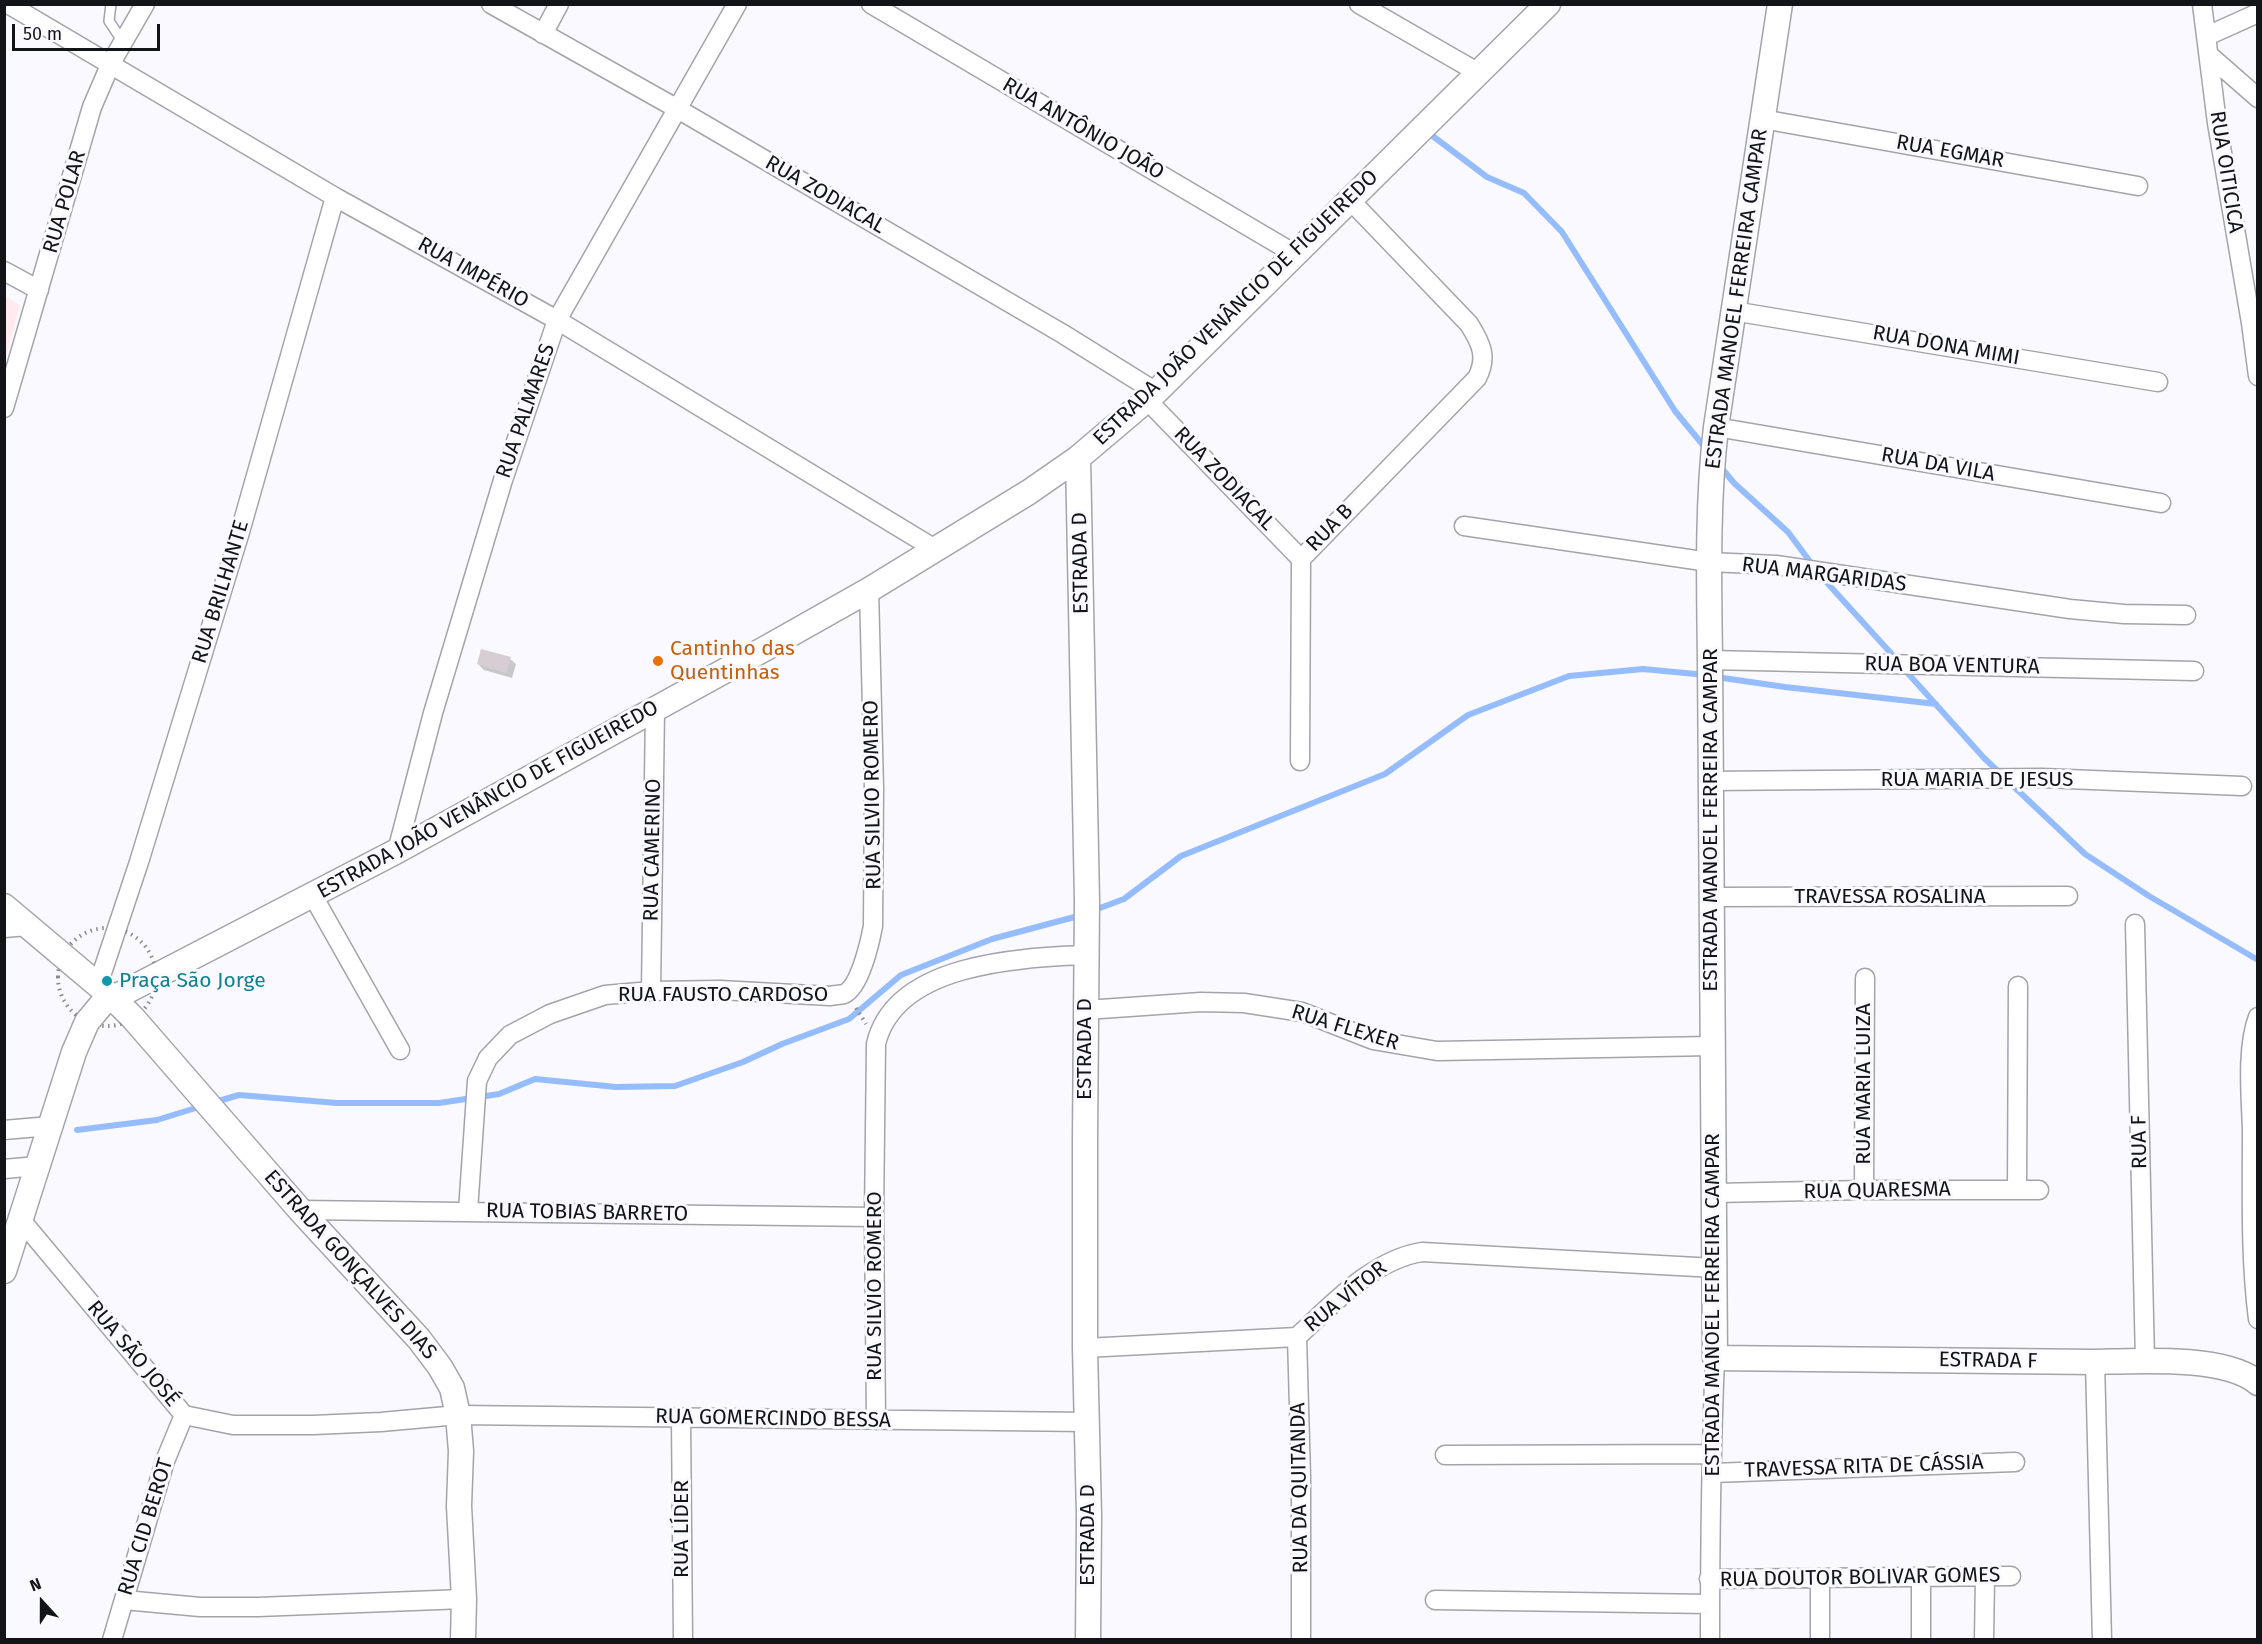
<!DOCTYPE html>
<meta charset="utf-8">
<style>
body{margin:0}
#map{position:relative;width:2262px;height:1644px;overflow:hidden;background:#f9f9ff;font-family:"Fira Sans",sans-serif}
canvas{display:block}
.frame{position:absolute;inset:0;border:6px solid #131417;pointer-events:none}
.north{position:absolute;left:12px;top:1572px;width:60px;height:60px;-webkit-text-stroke:4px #f9f9ff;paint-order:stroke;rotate:339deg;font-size:16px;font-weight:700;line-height:24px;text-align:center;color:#131417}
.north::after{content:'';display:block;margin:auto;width:21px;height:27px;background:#131417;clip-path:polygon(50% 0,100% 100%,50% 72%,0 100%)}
.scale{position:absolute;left:12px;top:24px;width:148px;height:27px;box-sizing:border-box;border:3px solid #131417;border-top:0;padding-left:8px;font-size:18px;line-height:21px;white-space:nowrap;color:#131417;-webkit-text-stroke:4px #f9f9ff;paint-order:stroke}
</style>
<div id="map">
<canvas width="2262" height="1644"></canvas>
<div class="frame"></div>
<div class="north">N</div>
<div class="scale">50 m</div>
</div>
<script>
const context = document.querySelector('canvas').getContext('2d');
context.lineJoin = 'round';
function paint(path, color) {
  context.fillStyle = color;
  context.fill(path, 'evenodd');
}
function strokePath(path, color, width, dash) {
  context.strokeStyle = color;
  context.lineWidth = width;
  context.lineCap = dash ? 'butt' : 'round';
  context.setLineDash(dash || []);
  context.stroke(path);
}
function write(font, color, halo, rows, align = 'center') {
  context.font = font + ' "Fira Sans",sans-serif';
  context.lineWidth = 6;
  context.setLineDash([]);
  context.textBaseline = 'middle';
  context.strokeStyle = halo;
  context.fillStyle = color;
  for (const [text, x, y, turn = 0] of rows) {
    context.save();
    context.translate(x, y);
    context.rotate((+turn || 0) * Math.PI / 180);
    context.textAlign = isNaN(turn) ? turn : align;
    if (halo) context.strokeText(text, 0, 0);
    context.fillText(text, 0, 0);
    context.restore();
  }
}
const education = new Path2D(`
 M5,296L20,305L5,360Z`);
const shadow = new Path2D(`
 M510,659L516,664L512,678L484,670L478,664Z`);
const stream = new Path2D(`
 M1426,131L1487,177L1524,193L1562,232L1675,411L1707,450
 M1719,465L1734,483L1788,532L1814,567
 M1820,575L1898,661
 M1904,669L1984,758L2001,774
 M1716,677L1785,687L1936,704
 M2010,783L2085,854L2149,896L2258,960
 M1092,911L1124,899L1181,856L1385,774L1468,715L1569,676L1643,669L1706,675
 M215,1102L239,1095L337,1103H439L499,1094L535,1079L616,1087L675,1086L743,1062L782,1044L849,1019L901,975L992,939L1082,915
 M77,1130L157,1120L202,1106`);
const building = new Path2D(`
 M481,649L511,657L506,673L477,664Z`);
const path = new Path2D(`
 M58 977a49 49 0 1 1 98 0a49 49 0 1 1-98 0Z
 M856,1008L866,1024`);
const service = new Path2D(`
 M111,4L109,21L123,42`);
const minor = new Path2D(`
 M8,4L335,197L557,320L935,549
 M491,4L676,108L1063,334L1156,392
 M871,4L1295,254
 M1359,4L1479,73
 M2202,4L2217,123L2251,323L2258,376
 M543,34L559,4
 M2207,36L2258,13
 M2210,56L2258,98
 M1762,119L2138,186
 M4,271L39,290
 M1733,311L2158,382
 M1147,400L1301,559
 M4,408L92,107L111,63L145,4
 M1716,427L2161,503
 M1464,526L1709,562L1776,565L2070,609L2124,614L2186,615
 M1710,660L2194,671
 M1300,761L1301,559L1477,378C1488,357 1481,343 1469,324L1350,200
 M1711,781L2042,778L2242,786
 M397,851L433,713L503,480L557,320L737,4
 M313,896L400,1050
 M1712,897L2068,896
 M2135,924L2145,1361
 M4,928L28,926
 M98,985L139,862L240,532L335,197
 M651,991L655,709
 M1086,1010L1201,1002L1244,1003L1302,1012L1373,1040L1437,1051L1712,1046
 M2258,1017C2246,1049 2251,1096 2252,1131C2252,1193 2250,1257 2258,1319
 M4,1130L50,1126
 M4,1169L37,1166
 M1864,1190L1865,978
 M2017,1190L2018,986
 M1715,1193L1864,1190H2039
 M300,1210L874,1217
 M468,1211L477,1081L488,1058L510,1035L550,1014L605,995L651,991L720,990L830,996C834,995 840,995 844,994C860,987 870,942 873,926L874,788L869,590
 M21,1220L184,1415L233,1425H313L381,1422L458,1415L1088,1422
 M1297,1337L1301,1477V1640
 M1085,1348L1297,1337C1333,1304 1372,1260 1422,1252L1715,1268
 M2095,1362L2102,1640
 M681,1418L683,1640
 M876,1420L874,1217L876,1044C895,963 1019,958 1085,955
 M1445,1455L1711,1454
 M1713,1473L2015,1462
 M1921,1577V1640
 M1820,1578V1640
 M1709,1579L2011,1576
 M124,1600L200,1607H258L464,1599
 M1435,1600L1710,1604
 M112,1640L165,1461L184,1415
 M1710,1640C1710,1546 1711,1452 1715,1358
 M1984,1640L1985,1577`);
const tertiary = new Path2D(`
 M1780,4L1716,427C1707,504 1709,583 1710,660L1715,1358L2095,1362C2136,1361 2226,1355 2258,1383
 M1078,458L1087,901L1085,1140V1348L1089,1516L1088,1640
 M4,906L112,997L133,1018L300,1210L419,1339L440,1367L452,1388L458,1415L461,1451L459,1506L464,1599L463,1640
 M4,1271L74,1052L87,1022L102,1004L397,851L768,647L869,590L1029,492L1078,458L1156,392L1548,4`);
const markers = [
 [658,661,6,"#e8710a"],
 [107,981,6,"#0f9aa8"]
];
const streetNames = [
 ["RUA ANTÔNIO JOÃO",1083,129,30],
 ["RUA EGMAR",1950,152,10],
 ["RUA OITICICA",2226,172,81],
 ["RUA ZODIACAL",825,195,30],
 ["RUA POLAR",65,202,-74],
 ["RUA IMPÉRIO",473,273,29],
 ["ESTRADA MANOEL FERREIRA CAMPAR",1737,299,-82],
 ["ESTRADA JOÃO VENÂNCIO DE FIGUEIREDO",1236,308,-44],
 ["RUA DONA MIMI",1946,346,10],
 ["RUA PALMARES",526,411,-71],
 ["RUA DA VILA",1938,465,10],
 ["RUA ZODIACAL",1224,479,46],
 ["RUA B",1330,528,-46],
 ["ESTRADA D",1081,563,-91],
 ["RUA MARGARIDAS",1824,575,7],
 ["RUA BRILHANTE",221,592,-73],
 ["RUA BOA VENTURA",1952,666,1],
 ["RUA MARIA DE JESUS",1977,780],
 ["RUA SILVIO ROMERO",873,795,-91],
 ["ESTRADA JOÃO VENÂNCIO DE FIGUEIREDO",488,800,-29],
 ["ESTRADA MANOEL FERREIRA CAMPAR",1711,820,-90],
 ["RUA CAMERINO",653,850,-89],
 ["TRAVESSA ROSALINA",1890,897],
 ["RUA FAUSTO CARDOSO",723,995],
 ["RUA FLEXER",1345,1028,17],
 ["ESTRADA D",1085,1049,-90],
 ["RUA MARIA LUIZA",1864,1084,-90],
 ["RUA F",2140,1142,-91],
 ["RUA QUARESMA",1877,1191,-1],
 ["RUA TOBIAS BARRETO",587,1213,1],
 ["ESTRADA GONÇALVES DIAS",350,1265,48],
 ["RUA SILVIO ROMERO",875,1286,-90],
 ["RUA VÍTOR",1346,1297,-39],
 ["ESTRADA MANOEL FERREIRA CAMPAR",1713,1305,-90],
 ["RUA SÃO JOSÉ",133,1354,50],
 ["ESTRADA F",1988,1361,1],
 ["RUA GOMERCINDO BESSA",773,1419,1],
 ["TRAVESSA RITA DE CÁSSIA",1864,1467,-2],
 ["RUA DA QUITANDA",1300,1488,-91],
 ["RUA CID BEROT",146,1527,-73],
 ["RUA LÍDER",682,1529,-90],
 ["ESTRADA D",1088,1535,-90],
 ["RUA DOUTOR BOLIVAR GOMES",1860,1578,-1]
];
const foodNames = [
 ["Cantinho das",670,649],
 ["Quentinhas",670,673]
];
const cultureNames = [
 ["Praça São Jorge",119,981]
];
paint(education, '#ffeaef');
paint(shadow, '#0003');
strokePath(stream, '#95bdfe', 6);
paint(building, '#d7ced3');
strokePath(service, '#a3a3ac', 12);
strokePath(minor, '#a3a3ac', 21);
strokePath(tertiary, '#a3a3ac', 27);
strokePath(path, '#898a8e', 4, [1.5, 4.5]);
strokePath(service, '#fff', 9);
strokePath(minor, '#fff', 18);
strokePath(tertiary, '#fff', 24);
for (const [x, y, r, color] of markers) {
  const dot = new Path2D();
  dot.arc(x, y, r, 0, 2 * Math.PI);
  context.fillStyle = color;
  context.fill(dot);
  strokePath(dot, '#f9f9ff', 2);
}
write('21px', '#131417', '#f9f9ff', streetNames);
write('21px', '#c56008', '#f9f9ff', foodNames, 'left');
write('21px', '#0d838f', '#f9f9ff', cultureNames, 'left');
</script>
